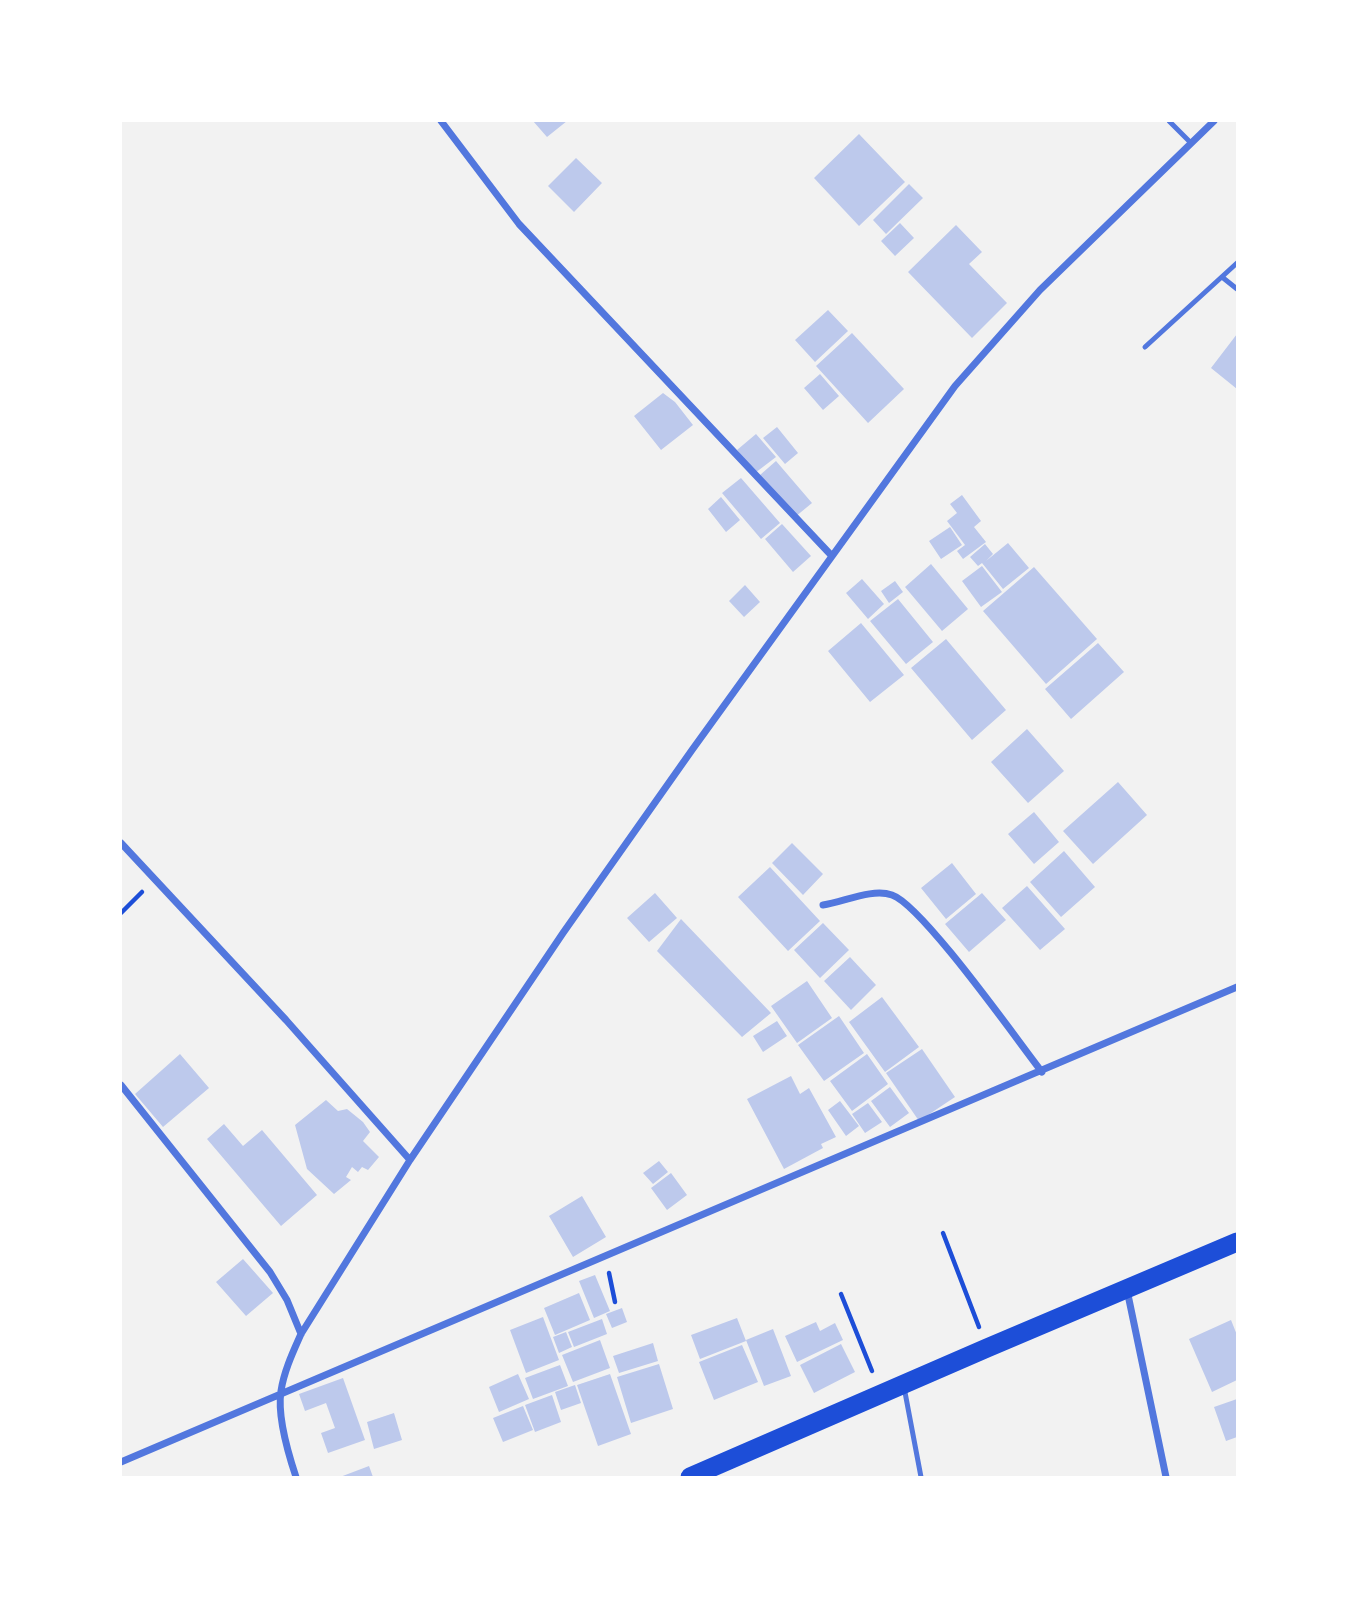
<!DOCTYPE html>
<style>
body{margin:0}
#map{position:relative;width:1358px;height:1598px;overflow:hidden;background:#f2f2f2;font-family:Mulish,sans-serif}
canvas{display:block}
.frame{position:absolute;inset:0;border:122px solid #fff;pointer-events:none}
</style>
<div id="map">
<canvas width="1358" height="1598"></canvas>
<div class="frame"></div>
</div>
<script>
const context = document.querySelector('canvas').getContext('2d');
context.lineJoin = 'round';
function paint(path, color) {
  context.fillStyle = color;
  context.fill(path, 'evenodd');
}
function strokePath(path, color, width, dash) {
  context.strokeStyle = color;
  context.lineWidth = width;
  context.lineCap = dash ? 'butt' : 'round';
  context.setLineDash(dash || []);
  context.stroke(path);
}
const building = new Path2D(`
 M533,121H567L547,137Z
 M859,134L905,182L859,226L814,178Z
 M576,158L602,183L574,212L548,186Z
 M909,184L923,198L886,234L873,220Z
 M900,223L914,238L895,256L881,241Z
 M956,225L982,252L969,264L1007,303L972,338L908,272Z
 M828,310L848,331L815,362L795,340Z
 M852,333L904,389L868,423L816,366Z
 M1237,334V389L1211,368Z
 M820,374L839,396L823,410L804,388Z
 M663,393L675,402L693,425L661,450L634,416Z
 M777,427L798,453L785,464L763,438Z
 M756,434L776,457L755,473L737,450Z
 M776,461L812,503L795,517L760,475Z
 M741,478L780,523L761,539L722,493Z
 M962,495L981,521L974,527L986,542L963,559L957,551L965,545L947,521L957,513L950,504Z
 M721,497L740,520L726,532L708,509Z
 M782,524L811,556L793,572L765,539Z
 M950,527L962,545L941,559L929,541Z
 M1008,543L1029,568L1003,589L982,563L978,566L970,557L985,544L993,554L986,561Z
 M931,564L968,609L942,631L905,587Z
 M982,566L1002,592L981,607L962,581Z
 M1034,567L1097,639L1046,684L983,611Z
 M862,579L884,604L868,619L846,593Z
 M895,581L903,592L889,603L881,591Z
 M745,585L760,602L744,617L729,601Z
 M898,599L933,642L906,664L870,621Z
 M861,623L904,675L870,702L828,651Z
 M946,639L1006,710L972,740L911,668Z
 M1098,643L1124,672L1071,719L1045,689Z
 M1027,729L1064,771L1028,803L991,762Z
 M1118,782L1147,815L1093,864L1063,831Z
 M1034,812L1059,842L1034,864L1008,834Z
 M792,843L823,874L803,895L772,863Z
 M1064,851L1095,887L1061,917L1030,882Z
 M952,863L976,894L946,919L921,888Z
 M770,867L820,921L788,951L738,897Z
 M1027,886L1065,929L1040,950L1002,908Z
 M655,893L677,918L649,942L627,918Z
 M982,893L1006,920L969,952L945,924Z
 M681,919L771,1013L742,1037L657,951Z
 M823,923L849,950L820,978L794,950Z
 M850,957L876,985L851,1010L824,981Z
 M807,981L832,1018L797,1043L771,1006Z
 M882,997L919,1047L885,1072L849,1022Z
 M839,1016L864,1053L824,1081L798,1045Z
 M777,1021L787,1036L763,1052L753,1036Z
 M922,1049L955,1097L919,1121L886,1073Z
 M180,1054L209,1088L163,1127L135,1094Z
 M867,1054L888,1084L852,1111L830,1081Z
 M791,1076L800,1094L809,1088L836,1137L821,1144L823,1148L784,1169L747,1099Z
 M890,1087L909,1113L890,1127L871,1101Z
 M326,1100L338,1111L347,1109L363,1122L370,1132L363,1141L379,1157L368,1170L362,1167L358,1172L352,1167L346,1177L351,1180L334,1194L307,1169L295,1125Z
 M840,1101L859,1126L846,1136L828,1110Z
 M868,1103L882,1122L865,1133L852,1114Z
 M224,1124L243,1146L262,1130L317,1195L281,1226L207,1139Z
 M659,1161L668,1172L653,1184L643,1173Z
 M671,1173L687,1195L667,1210L651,1188Z
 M582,1196L606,1237L573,1257L549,1216Z
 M243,1259L273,1293L246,1316L216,1282Z
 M595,1275L610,1311L594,1318L579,1281Z
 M579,1293L590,1320L555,1335L544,1308Z
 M622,1308L627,1322L612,1328L606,1314Z
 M543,1317L559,1360L526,1373L510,1330Z
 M737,1318L746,1341L700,1359L691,1335Z
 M602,1319L607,1334L574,1347L568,1332Z
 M1231,1320L1237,1335V1380L1212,1392L1189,1339Z
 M816,1322L820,1331L835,1323L843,1340L797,1362L785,1336Z
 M773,1329L791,1376L764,1386L746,1340Z
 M566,1332L572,1347L559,1353L553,1337Z
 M600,1340L610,1368L573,1382L562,1355Z
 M653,1343L658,1361L619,1373L613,1356Z
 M841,1344L855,1372L814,1393L800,1365Z
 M742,1345L758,1382L714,1400L699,1362Z
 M659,1364L673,1409L631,1423L617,1377Z
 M560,1365L568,1386L533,1399L525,1378Z
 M518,1374L529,1399L499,1412L489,1387Z
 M610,1374L631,1434L598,1446L577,1385Z
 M343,1378L365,1440L328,1453L321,1433L335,1428L326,1403L305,1411L299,1394Z
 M575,1385L581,1403L561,1410L555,1392Z
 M552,1395L561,1422L535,1432L525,1405Z
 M1237,1399V1437L1226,1441L1214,1407Z
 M523,1406L533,1430L503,1442L493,1418Z
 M394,1413L402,1440L374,1449L367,1422Z
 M369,1466L373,1477H340Z`);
const path = new Path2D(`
 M121,913L142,892
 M943,1233L979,1327
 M609,1273L615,1302
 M841,1294L872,1371`);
const service = new Path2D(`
 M1169,121L1191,143
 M1222,277L1237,289
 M1145,347L1237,263
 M904,1387L921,1477`);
const minor = new Path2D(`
 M441,121L519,224L831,555
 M121,843L286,1020L410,1160
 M823,905C844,902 872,888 892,895C922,905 1017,1040 1042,1072
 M121,1085L270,1272L287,1300L301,1334
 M1127,1290L1166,1477
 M121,1462L1237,987
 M296,1477C288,1453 277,1416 281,1391C284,1371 293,1352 301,1334L410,1160L563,933L692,750L955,386L1040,290L1214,121`);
const trunk = new Path2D(`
 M690,1477L987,1348L1237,1242`);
paint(building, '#bdc9ec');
strokePath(path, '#1d4ed8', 4.5);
strokePath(service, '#5277de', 5);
strokePath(minor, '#5277de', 7);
strokePath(trunk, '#1d4ed8', 19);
</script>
